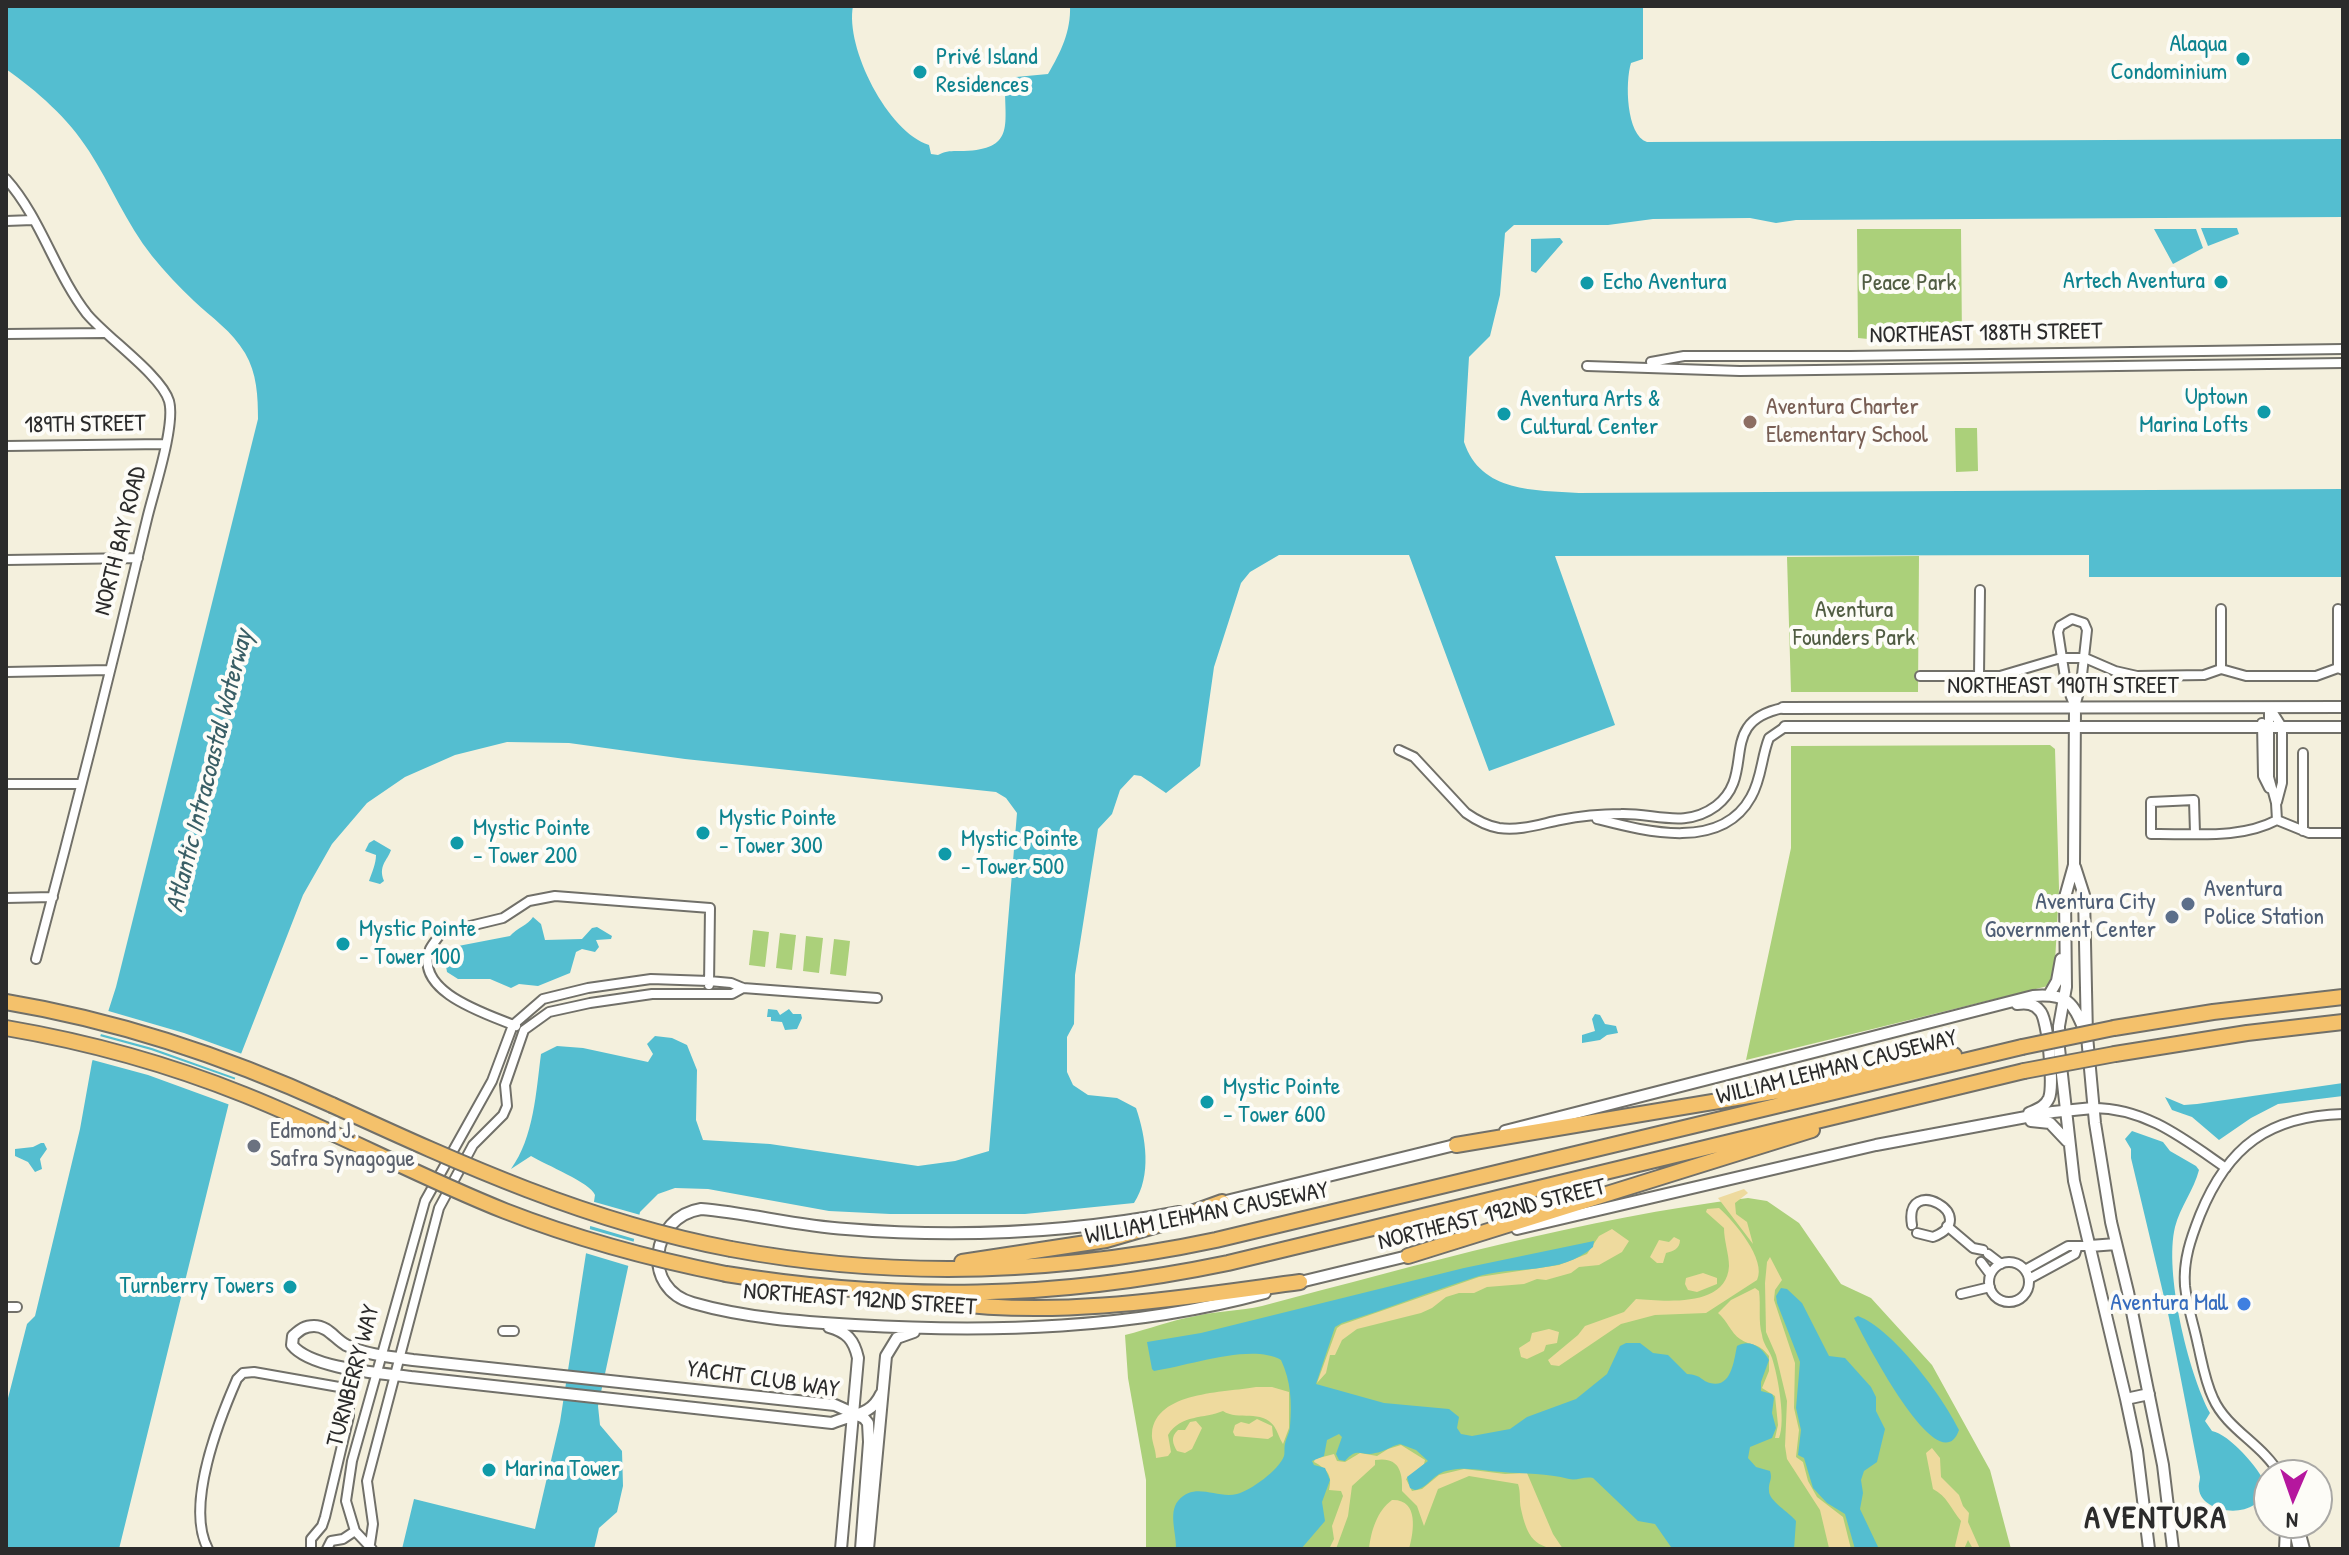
<!DOCTYPE html>
<meta charset="utf-8">
<style>
body{margin:0}
#map{position:relative;width:2349px;height:1555px;overflow:hidden;background:#f4f0dd;font-family:"Patrick Hand",sans-serif}
canvas{display:block}
.frame{position:absolute;inset:0;border:8px solid #2b2b2b;pointer-events:none}
.north{position:absolute;left:2253px;top:1459px;width:80px;height:80px;box-sizing:border-box;background:#fdfcf7;border:2px solid #a9a8a5;border-radius:50%;rotate:182deg;font-size:22px;font-weight:700;line-height:32px;text-align:center;color:#2b2b2b}
.north::after{content:'';display:block;margin:auto;width:28px;height:36px;background:#b5179e;clip-path:polygon(50% 0,100% 100%,50% 72%,0 100%)}
</style>
<div id="map">
<canvas width="2349" height="1555"></canvas>
<div class="frame"></div>
<div class="north">N</div>
</div>
<script>
const context = document.querySelector('canvas').getContext('2d');
context.lineJoin = 'round';
function paint(path, color) {
  context.fillStyle = color;
  context.fill(path, 'evenodd');
}
function strokePath(path, color, width, dash) {
  context.strokeStyle = color;
  context.lineWidth = width;
  context.lineCap = dash ? 'butt' : 'round';
  context.setLineDash(dash || []);
  context.stroke(path);
}
function write(font, color, halo, rows, align = 'center') {
  context.font = font + ' "Patrick Hand",sans-serif';
  context.lineWidth = 8;
  context.setLineDash([]);
  context.textBaseline = 'middle';
  context.strokeStyle = halo;
  context.fillStyle = color;
  for (const [text, x, y, turn = 0] of rows) {
    context.save();
    context.translate(x, y);
    context.rotate((+turn || 0) * Math.PI / 180);
    context.textAlign = isNaN(turn) ? turn : align;
    if (halo) context.strokeText(text, 0, 0);
    context.fillText(text, 0, 0);
    context.restore();
  }
}
const green = new Path2D(`
 M1857,229H1961L1962,342L1868,343V339L1858,338Z
 M1955,428H1977L1978,471L1956,472Z
 M1919,556L1918,692H1791L1787,557Z
 M2050,745L2055,749L2059,888L2054,981L2048,986L1746,1060L1791,848V746Z
 M753,930L769,932L765,967L749,965Z
 M780,933L796,935L792,970L776,968Z
 M806,936L823,938L819,973L803,971Z
 M834,939L850,941L846,976L830,974Z
 M1748,1198L1767,1201L1799,1223L1841,1284L1871,1298L1932,1365L1990,1470L2011,1549H1146V1480L1128,1378L1125,1335C1149,1329 1172,1320 1196,1316C1217,1311 1240,1311 1262,1306C1422,1264 1583,1218 1748,1198Z`);
const sand = new Path2D(`
 M1744,1189L1748,1193L1735,1203L1736,1214L1747,1222L1753,1244L1718,1198Z
 M1719,1208C1734,1221 1767,1260 1757,1280L1706,1313L1655,1315L1621,1324L1559,1366L1551,1365L1548,1360L1578,1335L1585,1326L1624,1312L1636,1299C1664,1301 1727,1308 1729,1266C1729,1254 1724,1241 1724,1228L1706,1212L1707,1209Z
 M1612,1229L1629,1241L1622,1252L1599,1265L1579,1267L1571,1273L1546,1280L1537,1279L1524,1284L1487,1287L1474,1293H1459L1446,1297L1432,1308L1421,1313L1357,1329L1342,1340L1335,1355H1330L1326,1373L1317,1383L1337,1328L1341,1325L1479,1277L1559,1265L1587,1254L1599,1236Z
 M1674,1237L1680,1240C1680,1249 1673,1251 1666,1253L1663,1263H1657L1650,1257L1659,1240L1669,1242Z
 M1770,1257L1782,1280L1775,1290L1774,1300L1795,1363L1794,1408L1799,1430L1796,1457L1803,1462L1808,1481L1817,1497L1843,1517L1851,1549L1829,1548L1820,1510L1787,1459L1785,1446L1787,1401L1776,1355L1766,1332L1765,1283L1767,1262Z
 M1703,1273L1717,1278V1284L1697,1292L1688,1290L1685,1284L1686,1278Z
 M1755,1288L1759,1291C1761,1306 1758,1321 1762,1335C1763,1344 1769,1350 1772,1358C1778,1376 1786,1421 1779,1438H1775L1778,1425L1775,1396L1762,1388L1769,1371V1356C1757,1341 1752,1347 1740,1339C1731,1333 1727,1320 1718,1313L1731,1300Z
 M1549,1329L1559,1332L1557,1343L1546,1345L1544,1351L1527,1359L1521,1357L1519,1348L1530,1341L1532,1333Z
 M1256,1387H1272L1289,1392V1428L1283,1444C1279,1438 1278,1432 1274,1426C1262,1409 1238,1421 1223,1411C1204,1419 1181,1414 1168,1435L1171,1452L1168,1456L1156,1458C1156,1449 1151,1441 1152,1433C1156,1391 1224,1393 1256,1387Z
 M1257,1419L1272,1426L1273,1436L1268,1439L1235,1436L1233,1432L1235,1425L1241,1422L1249,1424Z
 M1196,1421L1202,1428L1192,1449L1185,1453L1177,1451C1173,1444 1170,1437 1178,1430H1185L1190,1422Z
 M1401,1445L1425,1460L1424,1464L1406,1479L1412,1491L1422,1489L1439,1475L1464,1469L1505,1474L1527,1473L1553,1534L1563,1549C1535,1549 1527,1537 1521,1509C1519,1500 1521,1493 1518,1484L1469,1476L1438,1489L1424,1526L1417,1506L1402,1491C1403,1472 1399,1456 1375,1460V1465L1352,1486L1348,1516L1336,1549H1329L1334,1539L1332,1526L1343,1496L1341,1491L1329,1490C1333,1475 1327,1469 1314,1462L1315,1459L1334,1454L1337,1461L1345,1462L1360,1453L1377,1456L1388,1449Z
 M1932,1448L1940,1458L1941,1477L1959,1495L1963,1506L1969,1513L1968,1522L1980,1549H1973L1968,1540L1964,1549H1957L1955,1546L1961,1521C1951,1509 1947,1496 1933,1489L1926,1453Z
 M1392,1500C1419,1499 1414,1531 1409,1549H1369C1371,1531 1377,1511 1392,1500Z`);
const water = new Path2D(`
 M6,6H853C845,48 888,132 929,145L931,154L938,155C946,150 955,151 964,151C1014,149 1005,126 1005,88L1016,77L1048,74C1061,52 1071,31 1070,6H1643V59L1631,63C1625,82 1626,135 1647,142L2343,139V217L1796,220L1776,223L1750,218L1653,219L1608,225H1514L1505,233L1500,295L1490,336L1469,357L1464,442C1481,493 1535,490 1579,493L2343,489V577H2089V555L1555,556L1615,725L1489,771L1409,555H1279L1250,572L1241,583L1214,667L1200,766L1166,793L1141,776L1134,775L1120,790L1112,814L1098,829L1075,975L1074,1024L1067,1037V1072L1073,1085L1088,1095L1117,1098L1136,1108C1146,1137 1152,1176 1134,1203L1025,1214H890L829,1211L708,1189L675,1188L658,1194L640,1212L598,1406L600,1425L622,1451L623,1486L617,1512L599,1528L594,1549H402L414,1499L535,1529L560,1422L595,1195C591,1183 546,1165 531,1156L511,1169C534,1137 536,1092 541,1054L557,1046L583,1048L648,1062L653,1054L647,1044L655,1036L672,1038L687,1045L697,1070L696,1120L703,1140L770,1144L918,1166L955,1161L989,1151L1017,813L1006,798L996,792L685,759L569,743L507,742L455,755L405,777L367,803L332,844L303,895L241,1054L119,1549H6V1406L27,1324L35,1316L80,1129L92,1062L116,987L258,419C258,397 257,373 245,353C232,331 212,318 194,301C179,287 165,272 152,256C126,223 111,185 89,151C68,118 37,91 6,69Z
 M2237,228L2239,234L2208,246L2201,228Z
 M2154,229H2196L2203,248L2173,264Z
 M1560,238L1563,242L1536,273L1531,271V239Z
 M374,840L391,850C387,861 378,866 384,881L380,884L369,881C372,872 376,864 376,855L365,851L369,843Z
 M533,917L541,924L545,940L582,939L592,928L597,927L612,936L611,939L596,940L599,947L595,952L582,949L576,952L570,973L538,986L519,984L511,988L490,979H458L447,972L445,960L453,947L510,936C517,928 528,925 533,917Z
 M768,1009L777,1010L780,1015L789,1009L793,1014H801L802,1018L797,1029L785,1030L782,1022L771,1021V1017H767Z
 M1595,1014L1600,1015L1605,1024L1616,1026L1618,1033L1607,1035L1600,1040L1582,1043V1035L1595,1031L1592,1019Z
 M2343,1083V1096L2278,1104L2251,1118L2219,1140L2192,1117L2172,1110L2165,1097L2184,1105L2197,1104Z
 M2132,1131L2163,1142L2170,1151L2196,1166L2199,1170C2194,1190 2180,1207 2175,1227C2164,1272 2188,1372 2210,1413L2205,1421L2212,1431C2229,1434 2259,1468 2266,1485C2262,1522 2201,1515 2199,1489C2198,1485 2200,1481 2200,1477L2169,1318L2131,1158V1149L2125,1139Z
 M41,1143H44L47,1149L40,1159L42,1169L35,1172L28,1162L15,1156V1149L33,1147Z
 M1594,1241L1593,1247C1561,1276 1513,1265 1476,1277C1431,1291 1387,1309 1342,1323L1335,1327L1316,1384L1384,1403L1449,1409L1459,1417L1457,1428L1461,1434L1472,1436L1510,1429L1527,1417L1576,1399L1607,1374L1620,1346L1626,1343H1640L1653,1353L1668,1355L1687,1374C1702,1375 1700,1380 1710,1383C1732,1389 1734,1359 1737,1346C1750,1338 1763,1348 1769,1360L1761,1382V1391L1772,1394L1774,1398L1772,1413L1776,1428L1772,1438L1750,1447L1748,1458L1756,1467L1770,1471C1773,1480 1768,1482 1769,1491C1769,1501 1789,1512 1796,1521L1794,1549H1676L1671,1547L1655,1524L1638,1521L1593,1478C1584,1476 1577,1481 1569,1479C1547,1473 1525,1474 1502,1472C1482,1471 1466,1466 1446,1471C1432,1475 1428,1488 1415,1490L1410,1488L1407,1477L1428,1461L1416,1450L1400,1444C1391,1446 1384,1452 1375,1453C1361,1457 1358,1446 1345,1461L1339,1460L1336,1454L1342,1437L1339,1434L1327,1440L1324,1456L1312,1461L1314,1465L1325,1468L1330,1480L1322,1502L1325,1521L1301,1549H1176C1177,1535 1168,1513 1178,1501C1195,1481 1216,1499 1237,1494C1250,1491 1279,1470 1284,1456C1285,1453 1284,1447 1285,1444C1286,1438 1290,1432 1290,1426C1292,1403 1291,1381 1281,1360C1251,1343 1189,1366 1154,1371L1152,1369L1147,1342L1201,1333L1464,1268Z
 M1781,1288L1787,1289L1802,1303L1829,1356L1845,1358L1871,1387L1876,1397V1411L1885,1429L1877,1462L1864,1471L1861,1480L1863,1493L1860,1509L1879,1549H1855L1845,1514L1827,1503L1813,1488L1804,1458L1798,1455L1801,1430L1796,1408L1800,1362L1777,1303L1776,1296Z
 M1858,1316C1893,1329 1943,1397 1959,1430C1939,1487 1861,1332 1854,1318Z`);
const pier = new Path2D(`
 M105,1010L184,1033L245,1055L239,1079L152,1048L97,1033Z
 M96,1035L151,1050L239,1081L233,1106L148,1075L89,1059Z
 M591,1201L644,1216L638,1240L587,1225Z
 M586,1228L638,1243L632,1267L582,1252Z`);
const minor = new Path2D(`
 M6,179C41,218 55,273 87,314C107,338 161,375 169,401C176,425 153,493 147,519C112,666 75,813 36,959
 M6,221L33,220
 M6,334L104,333
 M1651,362L1684,356H1850L2343,349
 M1587,366L1740,371L2343,363
 M6,446L165,444
 M6,560L138,558
 M2221,609V669
 M2072,619L2084,623L2087,630L2081,684L2075,707L2066,684L2058,632L2060,626Z
 M2338,668V609
 M6,672L109,670
 M1920,676H2000L2061,658H2085L2115,671L2137,676L2204,675L2221,669L2246,676H2316L2338,668L2343,670
 M1979,676L1980,590
 M2269,707V777L2276,803L2277,820
 M2270,708L2282,727V783L2277,802
 M2262,723L2263,776L2269,788
 M1399,750L1414,757L1466,813C1476,820 1487,826 1499,828C1520,831 1540,824 1560,820C1580,816 1601,814 1621,814C1655,813 1685,829 1716,806C1758,774 1715,722 1783,708
 M2303,753V831
 M6,784H81
 M1597,819C1644,831 1721,852 1751,797C1762,778 1761,758 1769,738L1785,727
 M2195,833L2194,800L2151,802V834C2193,833 2239,840 2277,820L2309,833H2343
 M6,898L53,897
 M516,1026C487,1014 413,992 430,949C433,943 438,938 441,933L503,918L529,901L555,896L710,908L709,985
 M2093,1108C2146,1108 2184,1139 2226,1168
 M1912,1225C1903,1172 1984,1217 1933,1237L1917,1233
 M1947,1226L1973,1248L1983,1250
 M1988,1254L2001,1264
 M1989 1282a20 20 0 1 1 40 0a20 20 0 1 1-40 0Z
 M1981,1262L1990,1274
 M2025,1270L2068,1246H2090
 M2029,1279L2075,1254L2077,1248
 M1961,1294L1990,1287
 M6,1307H17
 M503,1331H514
 M2280,1475C2263,1444 2227,1430 2213,1398C2205,1381 2202,1362 2198,1345C2194,1325 2187,1306 2185,1286C2183,1260 2191,1238 2200,1215C2228,1146 2269,1116 2343,1114
 M2292,1523L2298,1549
 M2298,1523L2305,1549
 M370,1544L373,1524L367,1481L439,1208L473,1145L503,1115L507,1106L505,1085L524,1030L549,1012L590,1003L652,994H732L743,988
 M208,1549C185,1506 219,1420 237,1379L243,1373L254,1372L339,1387L349,1405V1416L325,1517L322,1526L311,1539V1549
 M327,1549L331,1541L343,1539L355,1531
 M372,1549L355,1531L346,1501L352,1461L425,1201L492,1081L513,1025L543,999L588,988L651,979L709,981L731,983L743,988L877,998`);
const tertiary = new Path2D(`
 M2075,707L2074,865L2065,897L2066,987L2059,1026V1048L2074,1181L2126,1399L2137,1451L2149,1549
 M1783,708L2343,707
 M1785,727H2343
 M2075,867L2084,895L2087,1036L2095,1123L2111,1222L2128,1292L2163,1465L2173,1549
 M2049,995L2057,981L2061,959
 M2017,1004C2026,1003 2034,1003 2040,1011C2048,1019 2054,1086 2049,1098C2045,1107 2038,1109 2029,1113
 M2031,1121L2050,1123L2067,1141
 M1505,1131L2033,996C2071,993 2073,1004 2087,1036
 M1218,1203L1463,1143
 M1179,1212C1069,1233 957,1238 846,1229C797,1226 749,1213 701,1209C650,1217 641,1289 693,1303C745,1318 802,1322 855,1325C992,1333 1132,1329 1265,1293
 M1517,1229L1876,1145L2053,1112L2093,1108
 M2090,1246L2116,1244
 M1296,1283L1412,1255
 M829,1327C847,1332 854,1340 858,1358L841,1549
 M2126,1399L2149,1394
 M861,1549L869,1442L868,1423L864,1418L835,1405L413,1360C391,1357 366,1355 346,1345C335,1339 328,1326 314,1326C304,1326 300,1330 293,1336L292,1345C311,1369 381,1373 411,1377L832,1423C853,1414 871,1416 881,1394
 M868,1549L886,1356L897,1338L914,1332
 M2285,1549L2286,1528`);
const motorway = new Path2D(`
 M6,1002C120,1021 227,1057 332,1105
 M2114,1028L2213,1012L2343,997
 M2115,1054L2247,1033L2343,1022
 M1456,1145L1808,1086L1934,1057L1954,1055
 M731,1249C892,1279 1056,1274 1216,1240L2022,1047
 M1408,1256L1812,1130
 M962,1262L1106,1240L1161,1224L1222,1202
 M726,1274C900,1302 1055,1299 1228,1263L2024,1071
 M946,1302C1058,1319 1188,1297 1300,1282`);
const motorwayBridge = new Path2D(`
 M6,1028C88,1042 168,1064 245,1095C333,1130 417,1176 505,1211C577,1239 651,1259 726,1274
 M2022,1047L2114,1028
 M2024,1071L2115,1054
 M332,1105C463,1165 588,1222 731,1249`);
const markers = [
 [2243,59,8,"#0f9aa8"],
 [920,72,8,"#0f9aa8"],
 [2221,282,8,"#0f9aa8"],
 [1587,283,8,"#0f9aa8"],
 [2264,412,8,"#0f9aa8"],
 [1504,414,8,"#0f9aa8"],
 [1750,422,8,"#8d6e63"],
 [703,833,8,"#0f9aa8"],
 [457,843,8,"#0f9aa8"],
 [945,854,8,"#0f9aa8"],
 [2188,904,8,"#5c6f8a"],
 [2172,917,8,"#5c6f8a"],
 [343,944,8,"#0f9aa8"],
 [1207,1102,8,"#0f9aa8"],
 [254,1146,8,"#6b7280"],
 [290,1287,8,"#0f9aa8"],
 [2244,1304,8,"#3f7fe0"],
 [489,1470,8,"#0f9aa8"]
];
const cultureNames = [
 ["Alaqua",2227,45,"right"],
 ["Condominium",2227,73,"right"],
 ["Privé Island",936,58],
 ["Residences",936,86],
 ["Artech Aventura",2205,282,"right"],
 ["Echo Aventura",1603,283],
 ["Uptown",2248,398,"right"],
 ["Marina Lofts",2248,426,"right"],
 ["Aventura Arts &",1520,400],
 ["Cultural Center",1520,428],
 ["Mystic Pointe",719,819],
 ["- Tower 300",719,847],
 ["Mystic Pointe",473,829],
 ["- Tower 200",473,857],
 ["Mystic Pointe",961,840],
 ["- Tower 500",961,868],
 ["Mystic Pointe",359,930],
 ["- Tower 100",359,958],
 ["Mystic Pointe",1223,1088],
 ["- Tower 600",1223,1116],
 ["Turnberry Towers",274,1287,"right"],
 ["Marina Tower",505,1470]
];
const parkNames = [
 ["Peace Park",1909,284],
 ["Aventura",1854,611],
 ["Founders Park",1854,639]
];
const streetNames = [
 ["NORTHEAST 188TH STREET",1986,334,-1],
 ["189TH STREET",85,425,-1],
 ["NORTH BAY ROAD",121,541,-76],
 ["NORTHEAST 190TH STREET",2063,687],
 ["WILLIAM LEHMAN CAUSEWAY",1837,1068,-14],
 ["WILLIAM LEHMAN CAUSEWAY",1207,1214,-11],
 ["NORTHEAST 192ND STREET",1492,1215,-14],
 ["NORTHEAST 192ND STREET",860,1300,4],
 ["TURNBERRY WAY",354,1376,-75],
 ["YACHT CLUB WAY",763,1380,8]
];
const educationNames = [
 ["Aventura Charter",1766,408],
 ["Elementary School",1766,436]
];
const serviceNames = [
 ["Aventura",2204,890],
 ["Police Station",2204,918],
 ["Aventura City",2156,903,"right"],
 ["Government Center",2156,931,"right"]
];
const worshipNames = [
 ["Edmond J.",270,1132],
 ["Safra Synagogue",270,1160]
];
const shopNames = [
 ["Aventura Mall",2228,1304]
];
const waterNames = [
 ["Atlantic Intracoastal Waterway",210,771,-76]
];
const districtNames = [
 ["AVENTURA",2156,1519]
];
paint(green, '#abd07a');
paint(sand, '#eeda9e');
paint(water, '#54bed0');
paint(pier, '#f4f0dd');
strokePath(minor, '#717069', 12);
strokePath(tertiary, '#717069', 14);
strokePath(motorway, '#717069', 18);
strokePath(minor, '#fff', 8);
strokePath(tertiary, '#fff', 10);
strokePath(motorway, '#f4c16b', 14);
strokePath(motorwayBridge, '#717069', 18, []);
strokePath(motorwayBridge, '#f4c16b', 14);
for (const [x, y, r, color] of markers) {
  const dot = new Path2D();
  dot.arc(x, y, r, 0, 2 * Math.PI);
  context.fillStyle = color;
  context.fill(dot);
  strokePath(dot, '#fdfcf7', 3);
}
write('24px', '#0d838f', '#fdfcf7', cultureNames, 'left');
write('24px', '#515d43', '#fdfcf7', parkNames);
write('24px', '#2b2b2b', '#fdfcf7', streetNames);
write('24px', '#785e54', '#fdfcf7', educationNames, 'left');
write('24px', '#4e5e75', '#fdfcf7', serviceNames, 'left');
write('24px', '#5b616d', '#fdfcf7', worshipNames, 'left');
write('24px', '#366cbe', '#fdfcf7', shopNames, 'right');
write('italic 26px', '#395e65', '#fdfcf7', waterNames);
context.letterSpacing = '2px';
write('bold 32px', '#2b2b2b', '#fdfcf7', districtNames);
context.letterSpacing = '0px';
</script>
